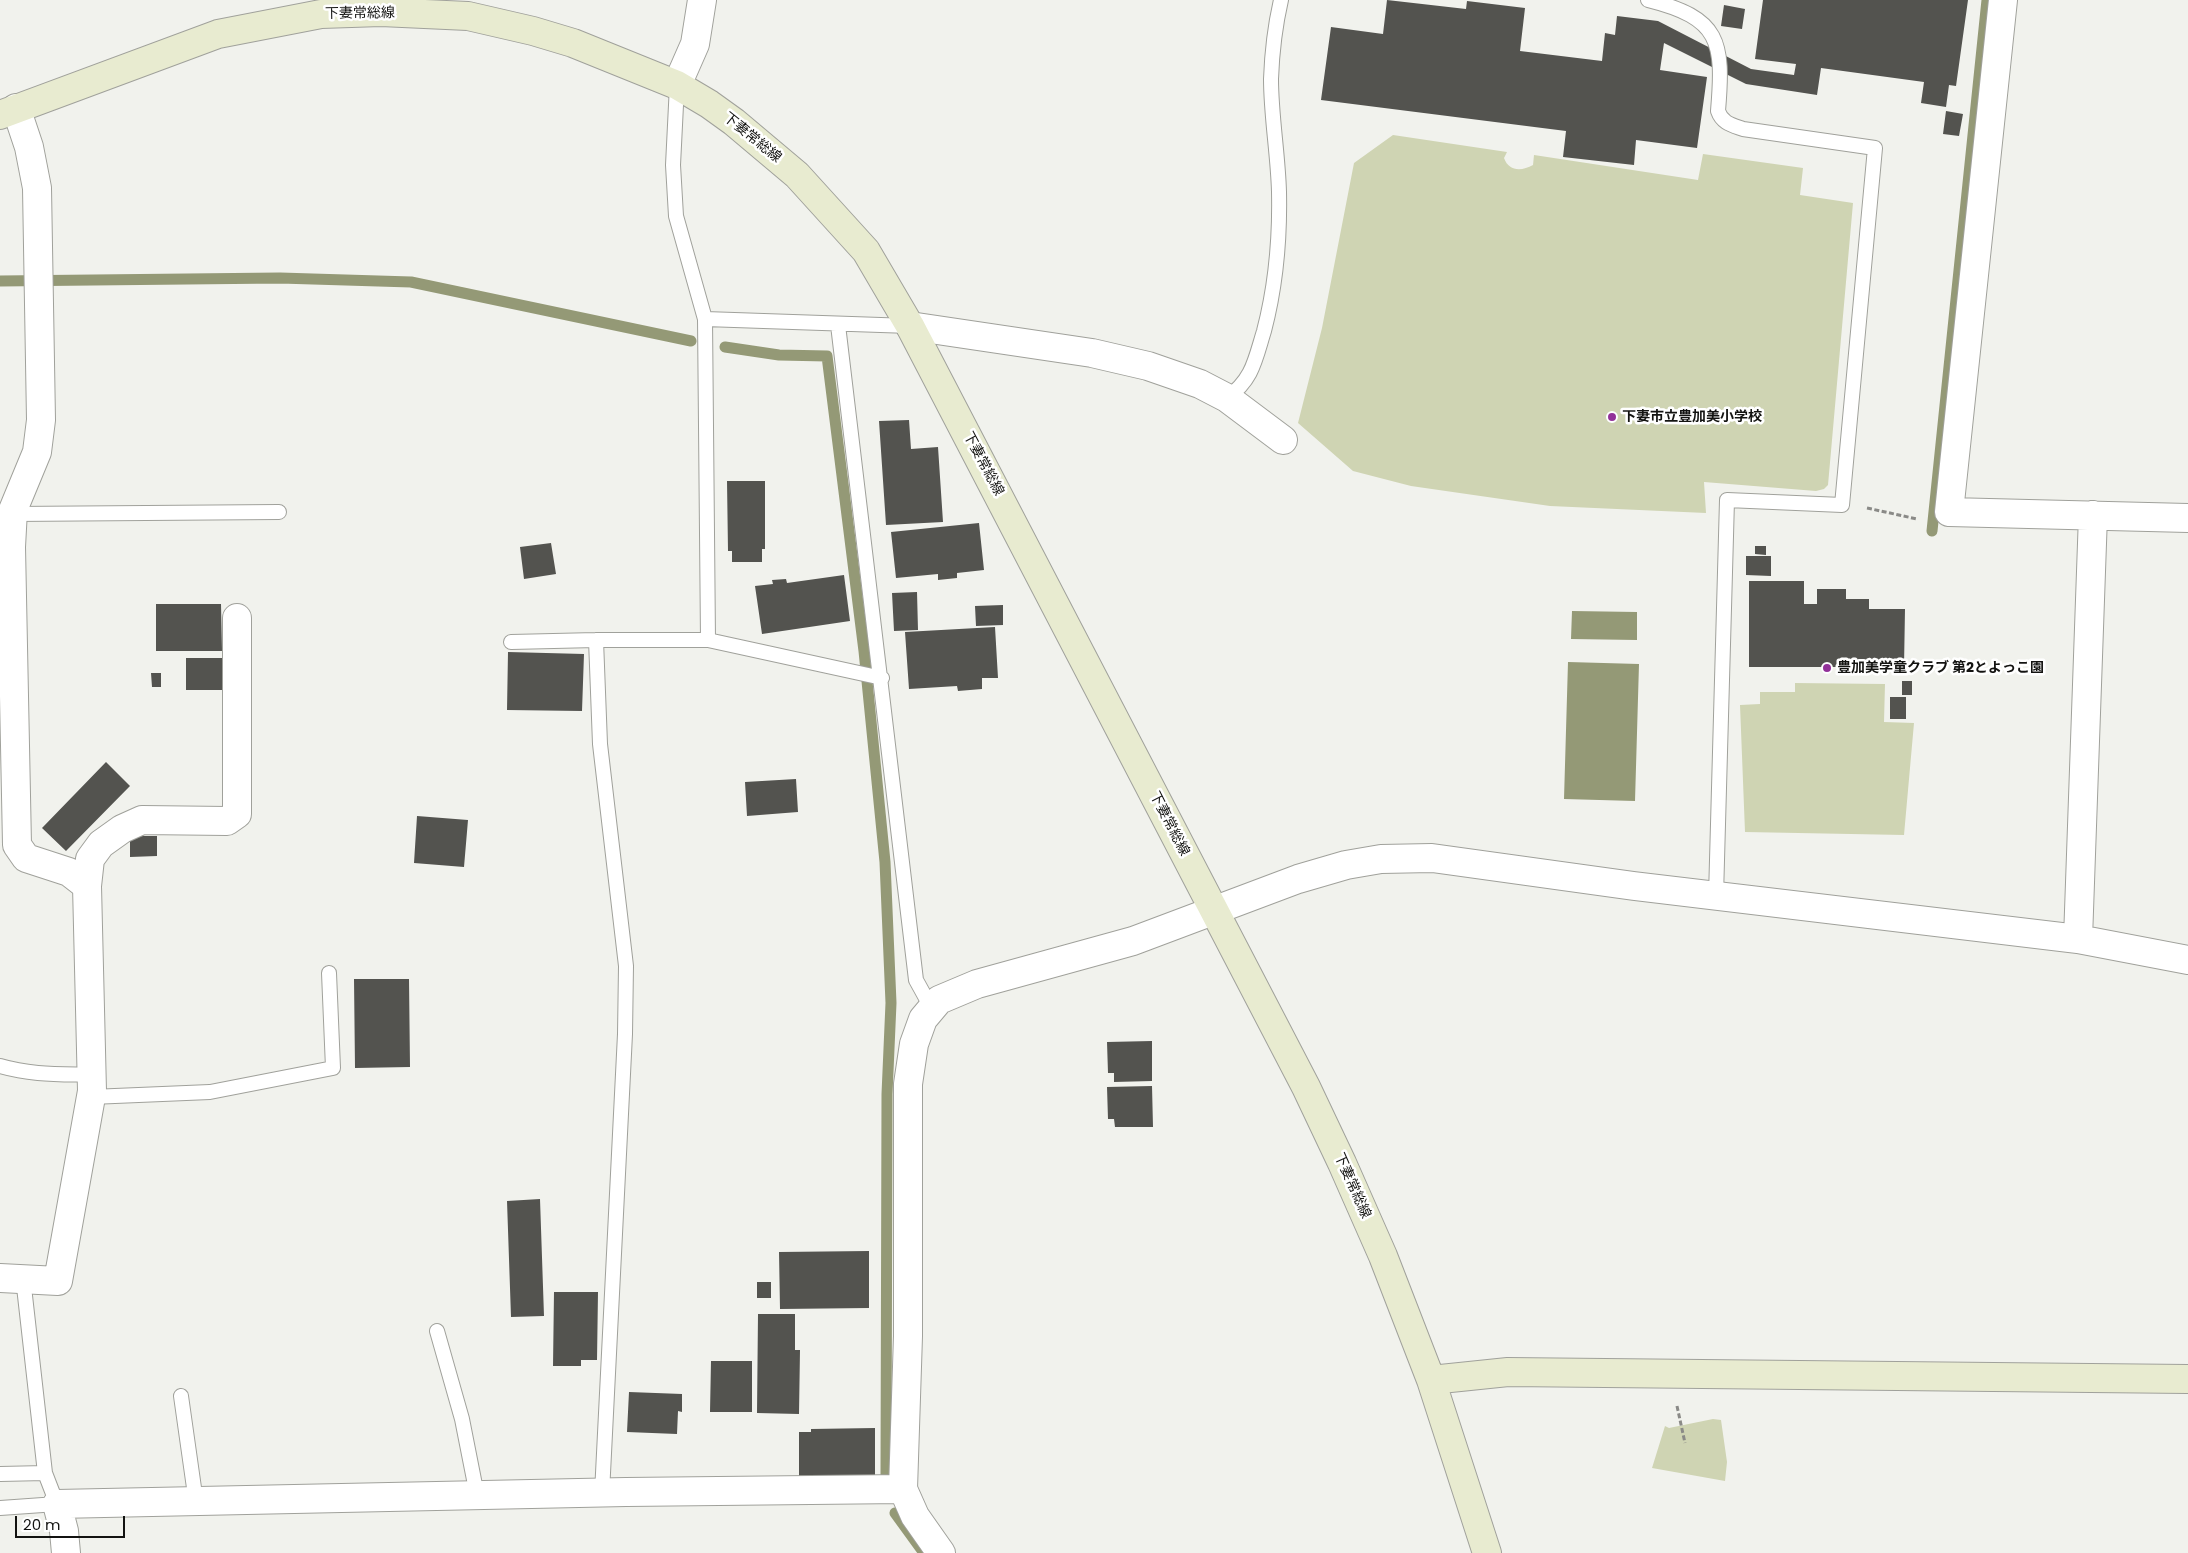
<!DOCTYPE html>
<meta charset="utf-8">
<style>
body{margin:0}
#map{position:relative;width:2188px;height:1553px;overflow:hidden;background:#f1f2ed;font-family:Poppins,sans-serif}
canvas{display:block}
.scale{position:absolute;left:15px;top:1516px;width:110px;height:22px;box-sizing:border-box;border:2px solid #131311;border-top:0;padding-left:6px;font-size:15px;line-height:18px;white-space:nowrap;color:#131311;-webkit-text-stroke:4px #fff;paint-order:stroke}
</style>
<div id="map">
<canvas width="2188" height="1553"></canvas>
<div class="scale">20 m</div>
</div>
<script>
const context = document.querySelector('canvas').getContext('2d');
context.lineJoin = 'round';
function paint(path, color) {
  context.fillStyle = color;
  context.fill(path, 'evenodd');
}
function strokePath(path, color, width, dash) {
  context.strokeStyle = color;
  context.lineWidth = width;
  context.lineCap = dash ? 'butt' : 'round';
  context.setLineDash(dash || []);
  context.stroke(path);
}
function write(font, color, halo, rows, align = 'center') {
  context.font = font + ' Poppins,"Noto Sans JP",sans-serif';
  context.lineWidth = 5;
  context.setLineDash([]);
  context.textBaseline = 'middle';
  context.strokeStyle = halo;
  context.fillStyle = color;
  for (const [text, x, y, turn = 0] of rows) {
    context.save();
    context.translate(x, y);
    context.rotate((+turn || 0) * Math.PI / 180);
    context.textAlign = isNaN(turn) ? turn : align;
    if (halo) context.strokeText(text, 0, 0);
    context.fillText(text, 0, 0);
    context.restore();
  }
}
const green = new Path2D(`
 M1393,135L1507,152L1504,158C1509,172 1522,171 1533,165L1534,155L1698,180L1703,154L1803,168L1800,195L1853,203L1828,485L1824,489L1816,491L1704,482L1706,513L1550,506L1411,486L1353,471L1298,423L1322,328L1354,163Z
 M1795,683L1885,684L1884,722L1914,723L1904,835L1745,832L1740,705L1760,704V692H1795Z
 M1713,1419L1721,1420L1727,1462L1725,1481L1652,1468L1665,1426L1669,1428Z`);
const water = new Path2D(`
 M1572,611L1637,612V640L1571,639Z
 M1568,662L1639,664L1635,801L1564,799Z`);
const stream = new Path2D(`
 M0,281L280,278L411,282L691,341
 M725,347L779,355L827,356L864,651L885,862L891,1003L887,1094L886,1475
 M1932,531L1987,0
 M895,1513L924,1553`);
const building = new Path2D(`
 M1387,0L1466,9L1467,1L1525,8L1520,51L1602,61L1605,33L1615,35L1617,16L1658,21L1751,69L1794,75L1796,64L1755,59L1763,0H1968L1956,86L1949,85L1946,107L1921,103L1924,82L1821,68L1817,95L1746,84L1664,43L1660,70L1707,77L1697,148L1636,140L1634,165L1563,157L1566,131L1321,100L1331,27L1383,34Z
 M1724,5L1745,9L1742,29L1721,26Z
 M1946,111L1963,114L1959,136L1943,134Z
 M909,420L911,449L938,447L943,522L886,525L879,421Z
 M727,481H765V549H762V562H732V551H728Z
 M979,523L984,570L957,573V578L938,580V574L896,578L891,532Z
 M551,543L556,574L524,579L520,547Z
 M1755,546H1766V555L1755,554Z
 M1746,556H1771V576L1746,575Z
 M844,575L850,621L762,634L755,586L773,584L772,580L786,579L787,583Z
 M1749,581H1804V604H1817V589H1846V599H1869V609H1905L1904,667H1749Z
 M917,592L918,630L894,631L892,593Z
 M156,604H221L222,651H156Z
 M1003,605V625L976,626L975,606Z
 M995,627L998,678H982V689L958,691L957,686L909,689L905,632Z
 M508,652L584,654L582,711L507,710Z
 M186,658H223L224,690H186Z
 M151,673H161V687H152Z
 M1902,681H1912V695H1902Z
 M1890,697H1906V719H1890Z
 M106,762L130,786L66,851L42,828Z
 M796,779L798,812L747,816L745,782Z
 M417,816L468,820L464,867L414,863Z
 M130,836H157V856L130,857Z
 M354,979H409L410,1067L355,1068Z
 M1152,1041V1081L1114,1082V1073H1108L1107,1042Z
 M1152,1086L1153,1127H1115L1114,1119H1108L1107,1087Z
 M540,1199L544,1316L511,1317L507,1201Z
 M869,1251V1308L780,1309L779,1252Z
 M757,1282H771V1298H757Z
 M554,1292H598L597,1360H581V1366H553Z
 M758,1314H795V1350H800L799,1414L757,1413Z
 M711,1361H752V1412H710Z
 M629,1392L682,1394V1412L678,1411L677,1434L627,1432Z
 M875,1428V1478L799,1479V1432H811V1429Z`);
const path = new Path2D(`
 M1867,508L1917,519
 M1677,1406L1685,1443`);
const lane = new Path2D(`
 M1648,0C1720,18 1724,41 1718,111C1722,123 1732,125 1743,129L1875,148L1842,505L1727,500L1716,896
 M677,85L673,165L676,216L705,319L910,326
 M705,319L708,640
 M838,325L916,980L932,1009
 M1227,398C1253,379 1255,360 1264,331C1276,285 1280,239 1279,192C1278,154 1271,116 1271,79C1272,52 1275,26 1281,0
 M13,514L279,512
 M511,642L596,640
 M0,1066C30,1075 61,1074 92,1075
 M91,1097L210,1092L333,1068L329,973
 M437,1331L462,1419L477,1495
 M181,1396L196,1502
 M0,1474L45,1473
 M602,1493L625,1034L626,966L600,744L596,640H708L882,678
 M0,1508L57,1504L45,1473L23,1278`);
const street = new Path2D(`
 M2003,0L1949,512L2188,518
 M677,85L695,44L702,0
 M16,108L29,147L37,188L41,420L37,452L13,510L11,547L17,845L26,858L69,872L87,886
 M910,326L1092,353L1148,366L1200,384L1227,398L1283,440
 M2078,939L2093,515
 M0,1278L58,1281L92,1091L87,886L90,859L101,844L122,829L142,820L227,821L237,814V618
 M66,1553L64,1531L57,1504L626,1492L903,1489
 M941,1553L915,1516L903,1489L908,1336V1084L914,1044L923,1019L939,1000L977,984L1133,941L1298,879L1346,865L1381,859L1432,858L1634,886L2078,939L2188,960`);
const secondary = new Path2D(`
 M0,115L218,34L321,14L381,12L468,16L533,31L573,43L677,85L709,104L734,122L797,175L866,251L910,326L1306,1087L1342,1163L1383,1256L1431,1380L1487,1553
 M1431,1380L1508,1372L2188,1379`);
const markers = [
 [1612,417,5,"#923199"],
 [1827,668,5,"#923199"]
];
const streetNames = [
 ["下妻常総線",360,14,-1],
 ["下妻常総線",752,138,39],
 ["下妻常総線",983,464,62],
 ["下妻常総線",1169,824,63],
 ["下妻常総線",1352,1186,66]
];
const poiNames = [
 ["下妻市立豊加美小学校",1622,417],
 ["豊加美学童クラブ 第2とよっこ園",1837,668]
];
paint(green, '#cfd4b3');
paint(water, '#949976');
strokePath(stream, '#949976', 11);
paint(building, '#53534f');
strokePath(lane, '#a0a19b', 16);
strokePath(street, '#a0a19b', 30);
strokePath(secondary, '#a0a19b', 30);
strokePath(path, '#8a8a87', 3, [5, 2.5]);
strokePath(lane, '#fff', 14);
strokePath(street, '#fff', 28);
strokePath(secondary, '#e8ebd0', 28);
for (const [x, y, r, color] of markers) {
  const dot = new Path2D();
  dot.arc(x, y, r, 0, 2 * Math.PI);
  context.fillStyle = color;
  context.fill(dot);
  strokePath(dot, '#fff', 2);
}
write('14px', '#131311', '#fff', streetNames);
write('bold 14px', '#131311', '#fff', poiNames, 'left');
</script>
